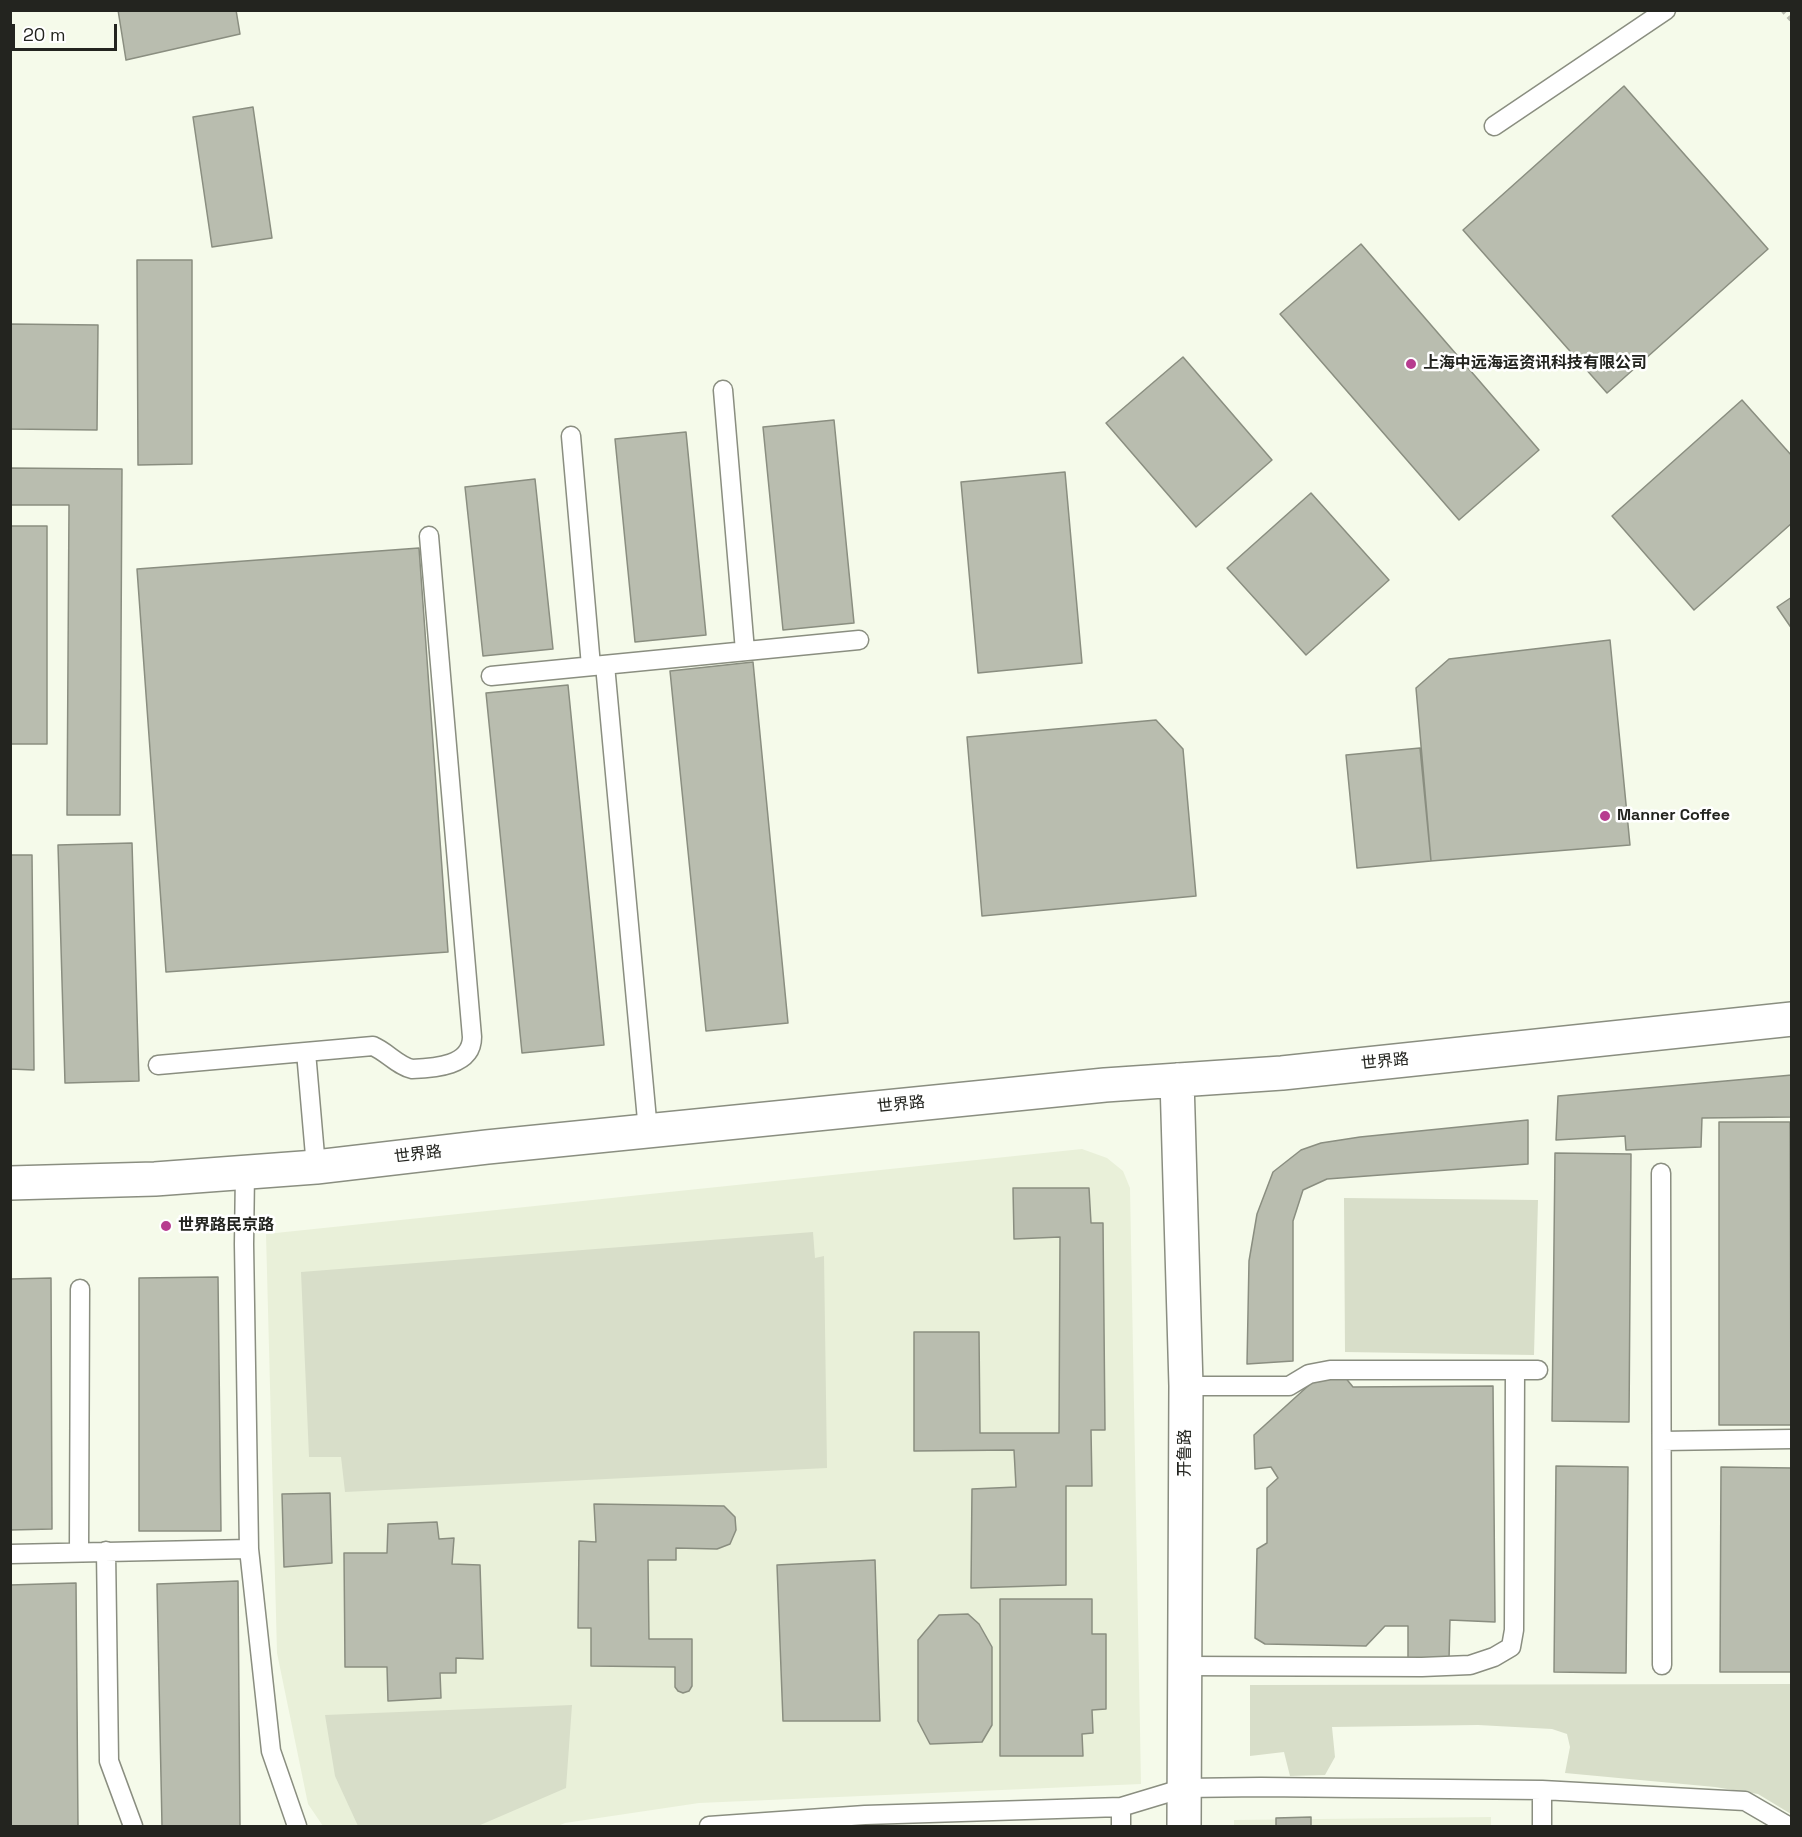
<!DOCTYPE html>
<meta charset="utf-8">
<style>
body{margin:0}
#map{position:relative;width:1802px;height:1837px;overflow:hidden;background:#f5faea;font-family:"Space Grotesk",sans-serif}
canvas{display:block}
.frame{position:absolute;inset:0;border:12px solid #23241f;pointer-events:none}
.scale{position:absolute;left:12px;top:24px;width:105px;height:27px;box-sizing:border-box;border:3px solid #23241f;border-top:0;padding-left:8px;font-size:18px;line-height:21px;white-space:nowrap;color:#23241f;-webkit-text-stroke:4px #fff;paint-order:stroke}
</style>
<div id="map">
<canvas width="1802" height="1837"></canvas>
<div class="frame"></div>
<div class="scale">20 m</div>
</div>
<script>
const context = document.querySelector('canvas').getContext('2d');
context.lineJoin = 'round';
function paint(path, color) {
  context.fillStyle = color;
  context.fill(path, 'evenodd');
}
function strokePath(path, color, width, dash) {
  context.strokeStyle = color;
  context.lineWidth = width;
  context.lineCap = dash ? 'butt' : 'round';
  context.setLineDash(dash || []);
  context.stroke(path);
}
function write(font, color, halo, rows, align = 'center') {
  context.font = font + ' "Space Grotesk","Noto Sans SC",sans-serif';
  context.lineWidth = 5;
  context.setLineDash([]);
  context.textBaseline = 'middle';
  context.strokeStyle = halo;
  context.fillStyle = color;
  for (const [text, x, y, turn = 0] of rows) {
    context.save();
    context.translate(x, y);
    context.rotate((+turn || 0) * Math.PI / 180);
    context.textAlign = isNaN(turn) ? turn : align;
    if (halo) context.strokeText(text, 0, 0);
    context.fillText(text, 0, 0);
    context.restore();
  }
}
const built = new Path2D(`
 M1082,1149L1107,1158L1123,1171L1130,1188L1141,1784L699,1803L565,1823L558,1826H323L308,1804L277,1653L266,1234Z
 M1491,1817V1826H1234V1820Z`);
const green = new Path2D(`
 M1344,1198L1538,1200L1534,1355L1345,1352Z
 M813,1232L815,1258L824,1256L827,1468L345,1492L341,1457H309L301,1272Z
 M1791,1684V1814L1758,1794L1715,1787L1565,1773L1570,1747L1567,1734L1552,1729L1478,1725L1332,1727L1335,1757L1325,1775L1290,1776L1284,1752L1250,1756V1685Z
 M572,1705L566,1788L478,1826H358L335,1776L325,1715Z`);
const building = new Path2D(`
 M118,10H236L240,34L126,60Z
 M1624,86L1768,249L1607,393L1463,230Z
 M253,107L272,238L212,247L193,117Z
 M1361,244L1539,450L1459,520L1280,314Z
 M137,260H192V464L138,465Z
 M10,324L98,325L97,430L10,429Z
 M1183,357L1272,460L1196,527L1106,423Z
 M1742,400L1792,456V523L1694,610L1612,516Z
 M834,420L854,623L783,630L763,427Z
 M686,432L706,635L635,642L615,439Z
 M10,468L122,469L120,815H67L69,505H10Z
 M1065,472L1082,663L978,673L961,482Z
 M535,479L553,649L483,656L465,487Z
 M1311,493L1389,580L1306,655L1227,568Z
 M10,526H47V744H10Z
 M419,548L448,952L166,972L137,569Z
 M1792,597V629L1777,607Z
 M1610,640L1630,845L1431,861L1416,688L1449,659Z
 M753,662L788,1023L706,1031L670,671Z
 M568,685L604,1045L522,1053L486,693Z
 M1156,720L1183,749L1196,896L982,916L967,737Z
 M1420,748L1431,861L1357,868L1346,755Z
 M132,843L139,1081L65,1083L58,845Z
 M10,855H32L34,1070L10,1069Z
 M1792,1075V1117L1702,1118L1701,1147L1626,1150L1625,1136L1556,1140L1558,1096Z
 M1528,1120V1164L1327,1179L1303,1190L1293,1221V1361L1247,1364L1249,1261L1257,1214L1273,1172L1301,1150L1321,1143L1360,1137Z
 M1719,1122H1790L1791,1425H1719Z
 M1555,1153L1631,1154L1629,1422L1552,1421Z
 M1013,1188H1089L1091,1223H1103L1105,1430H1091L1092,1486H1066V1585L971,1588L972,1489L1016,1487L1014,1450L914,1451V1332H979L980,1433H1059L1060,1237L1014,1239Z
 M218,1277L221,1531H139V1278Z
 M51,1278L52,1529L10,1530V1279Z
 M1319,1376H1344L1353,1387L1493,1386L1495,1622L1450,1620L1449,1659L1408,1658V1626H1385L1366,1646L1265,1644L1255,1638L1257,1549L1267,1543V1488L1278,1478L1271,1467L1255,1469L1254,1435Z
 M1556,1466L1628,1467L1626,1673L1554,1672Z
 M1721,1467L1792,1468V1672H1720Z
 M330,1493L332,1563L284,1567L282,1494Z
 M594,1504L724,1506L735,1517L736,1530L730,1544L717,1549L676,1548V1560H648L649,1639H692V1686L689,1691L683,1693L678,1691L675,1687V1667L591,1666V1628H578L579,1541L596,1542Z
 M437,1522L439,1539L454,1538L452,1564L480,1565L483,1659L456,1658V1673H440L441,1698L388,1701L387,1667H345L344,1553H387L388,1524Z
 M875,1560L880,1721H783L777,1565Z
 M238,1581L240,1826H162L157,1584Z
 M76,1583L78,1826H10V1585Z
 M1000,1599H1092V1634H1106V1709L1092,1710L1093,1733L1082,1734L1083,1756H1000Z
 M968,1614L979,1624L992,1647V1725L982,1742L930,1744L918,1721V1640L939,1615Z
 M1311,1817V1826H1276V1818Z`);
const path = new Path2D(`
 M1782,10L1792,21`);
const lane = new Path2D(`
 M1494,126L1666,10
 M723,390L745,651
 M571,436L591,666
 M605,665L648,1131
 M491,676L859,640
 M306,1052L316,1167
 M158,1065L373,1046C387,1052 398,1066 412,1069C435,1068 472,1066 472,1037L429,536
 M245,1172L244,1244L249,1549L271,1751L297,1826
 M1661,1173L1662,1665
 M1186,1386H1289L1309,1374L1330,1370H1538
 M1662,1441L1792,1439
 M106,1551L109,1761L133,1826
 M79,1552L80,1289
 M10,1554L249,1549
 M1185,1666L1422,1667L1470,1665L1494,1657L1511,1647L1514,1630L1515,1370
 M709,1826L865,1815L1121,1807L1184,1788L1261,1787L1542,1790L1745,1801L1788,1826
 M1121,1826V1807
 M1542,1826V1790`);
const secondary = new Path2D(`
 M1177,1080L1186,1386L1184,1826
 M10,1183L155,1179L316,1167L487,1147L1105,1085L1282,1073L1792,1019`);
const markers = [
 [1411,364,6,"#b73c8f"],
 [1605,816,6,"#b73c8f"],
 [166,1226,6,"#b73c8f"]
];
const poiNames = [
 ["上海中远海运资讯科技有限公司",1423,364],
 ["Manner Coffee",1617,816],
 ["世界路民京路",178,1226]
];
const streetNames = [
 ["世界路",1385,1062,-6],
 ["世界路",901,1105,-6],
 ["世界路",418,1155,-7],
 ["开鲁路",1186,1453,-90]
];
paint(built, '#e9f0d9');
paint(green, '#d8dec9');
paint(building, '#b9bdaf');
strokePath(building, '#8a8e80', 1.5);
strokePath(lane, '#8a8e80', 21);
strokePath(secondary, '#8a8e80', 36);
strokePath(path, '#b6b9ad', 4, [4.5, 4.5]);
strokePath(lane, '#fff', 18);
strokePath(secondary, '#fff', 33);
for (const [x, y, r, color] of markers) {
  const dot = new Path2D();
  dot.arc(x, y, r, 0, 2 * Math.PI);
  context.fillStyle = color;
  context.fill(dot);
  strokePath(dot, '#fff', 2);
}
write('bold 16px', '#23241f', '#fff', poiNames, 'left');
write('16px', '#23241f', '#fff', streetNames);
</script>
